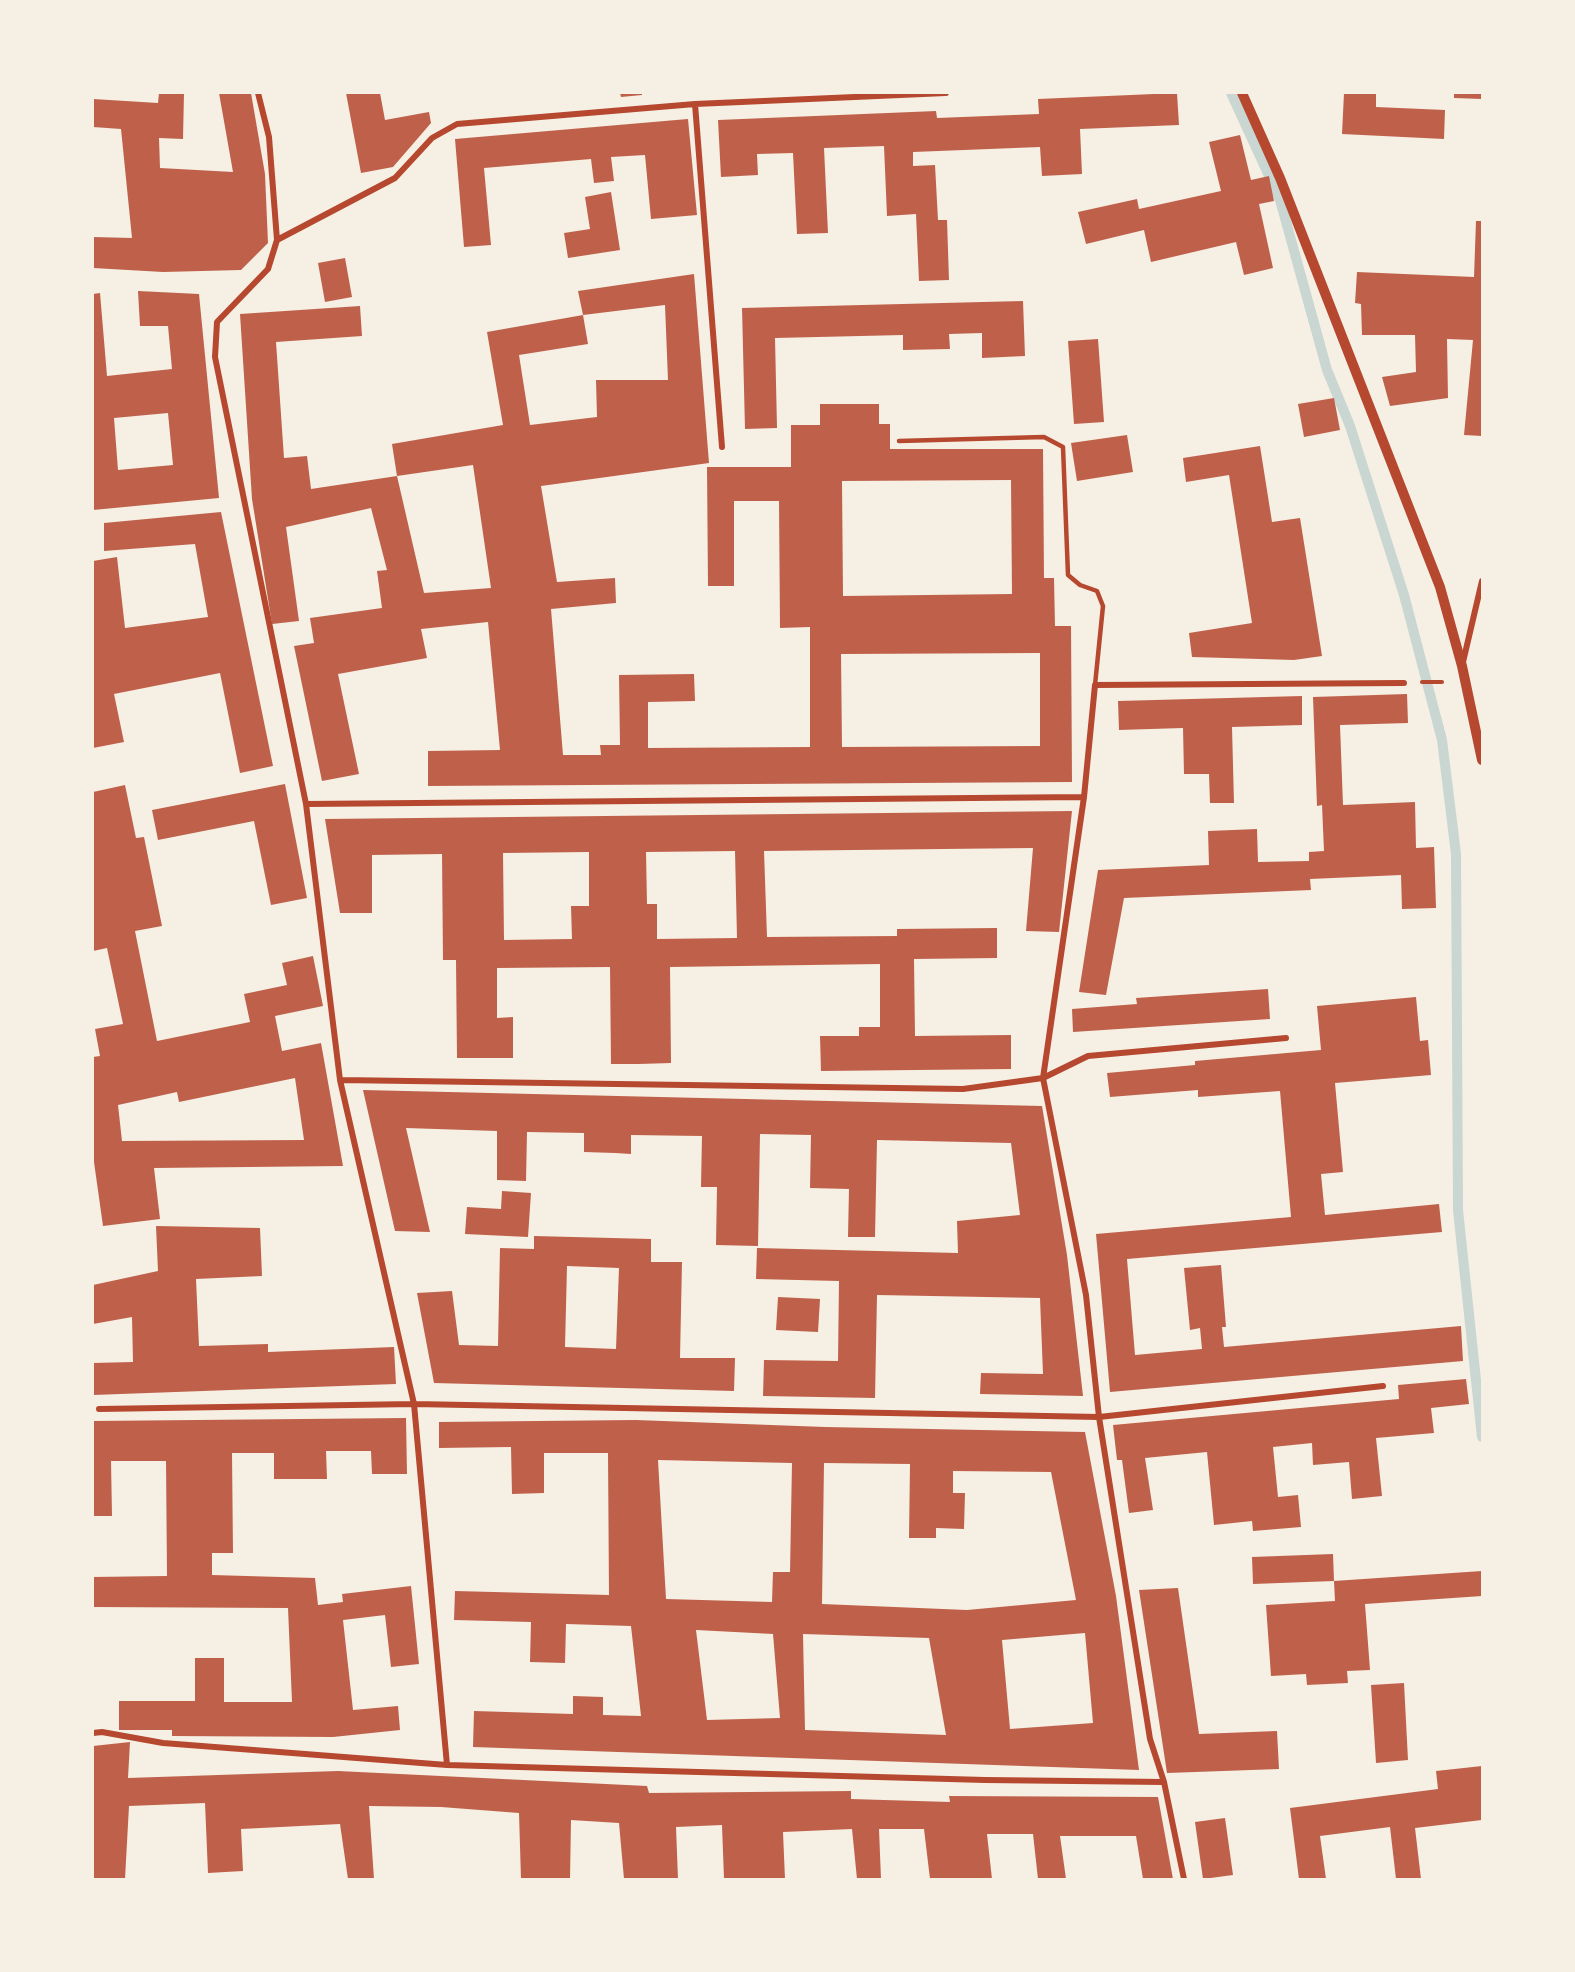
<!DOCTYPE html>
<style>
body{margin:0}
#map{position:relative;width:1575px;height:1972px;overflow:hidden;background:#f6efe4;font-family:Barlow,sans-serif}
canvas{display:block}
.frame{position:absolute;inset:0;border:94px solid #f6efe4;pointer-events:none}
</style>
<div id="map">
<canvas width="1575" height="1972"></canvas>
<div class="frame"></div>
</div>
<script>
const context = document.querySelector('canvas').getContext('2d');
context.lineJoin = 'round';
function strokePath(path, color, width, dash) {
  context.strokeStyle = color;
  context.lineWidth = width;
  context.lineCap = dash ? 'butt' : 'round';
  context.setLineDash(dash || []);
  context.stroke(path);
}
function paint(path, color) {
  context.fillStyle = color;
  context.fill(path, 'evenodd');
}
const stream = new Path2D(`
 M1231,93L1280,200L1327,370L1350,426L1404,595L1442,740L1456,854L1458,1210L1482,1437`);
const building = new Path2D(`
 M159,93H184L183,139L159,138L160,168L233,172L219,93H251L265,174L268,243L241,270L163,272L93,268V237L132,238L121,129L93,127V99L158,103Z
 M346,93H380L385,120L429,112L431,123L393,167L361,173Z
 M620,93H642V95L621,97Z
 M1177,93L1179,125L1080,129L1082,174L1042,176L1040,147L913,152V166L935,165L938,220H947L949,280L919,281L916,214L887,216L884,146L824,148L828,233L797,234L793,153L757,154L758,175L721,177L718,120L936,111L937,118L1039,114L1038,99Z
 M1344,93H1376V107L1445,110L1444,139L1342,134Z
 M1454,93H1482V99L1454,98Z
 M688,119L697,215L651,219L645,155L611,157L614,181L594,183L591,159L484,168L491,245L464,247L455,139Z
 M1240,135L1251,180L1269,176L1274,201L1259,204L1273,268L1244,275L1236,242L1151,262L1144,230L1086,244L1078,212L1137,199L1139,209L1221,191L1209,142Z
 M611,192L620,250L568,258L564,233L590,229L585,197Z
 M1476,221H1482V436L1464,435L1473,340L1447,339L1448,398L1390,406L1382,377L1416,372L1415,335H1362L1361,304L1355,303L1357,272L1474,277Z
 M345,258L352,297L325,302L318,263Z
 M694,274L709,463L541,486L557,582L615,578L616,603L551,609L563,755H601L600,745H620L619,675L694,674L695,701L648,702V748L810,747V627L780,628L779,501H734V586H708L707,467H791V425H820V404H879V424H890V449H1043L1044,578H1054L1055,626H1071L1072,782L428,786V751L500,750L488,622L421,629L427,658L338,674L359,774L322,781L294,646L314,643L310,618L382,608L377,571L387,570L371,508L286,527L299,621L272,624L252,499L240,314L360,306L362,336L276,342L284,458L307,456L311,489L397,476L424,593L491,588L473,465L397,476L392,444L503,425L487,332L583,315L588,344L519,355L530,425L597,417L596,380H668L665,305L583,315L578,291ZM1011,480L1012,594L843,596L842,481ZM1040,653V746L842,747L841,654Z
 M138,291L199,294L219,498L93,510V294L100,293L107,376L172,369L168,326H140ZM168,413L173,465L118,470L114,418Z
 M1023,301L1025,356L982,358V333L949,334L950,349L903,350V335L775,338L777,428L745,429L742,308Z
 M1098,339L1104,422L1074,424L1068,341Z
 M1334,398L1340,430L1304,437L1298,404Z
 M1127,435L1133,472L1077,481L1071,443Z
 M1260,446L1272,522L1300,518L1322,656L1294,660L1192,657L1189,633L1252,623L1229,475L1186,482L1183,458Z
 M221,512L273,766L240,773L220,673L114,694L124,742L93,748V561L117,557L125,628L208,617L195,544L104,551V523Z
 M1407,694L1408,723L1340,725L1343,805L1415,802L1416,848L1434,847L1436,908L1402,909L1401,875L1310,879L1311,890L1124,898L1106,995L1079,992L1098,870L1209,865L1208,831L1257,829L1258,862L1309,861V852L1324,851L1322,805L1317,806L1313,697Z
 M1302,696V725L1232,727L1234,803H1210L1209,774H1184L1183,728L1119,730L1118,701Z
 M285,784L307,898L271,905L254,821L158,840L152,810Z
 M125,785L136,838L144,837L162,926L135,931L157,1041L250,1022L244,994L287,985L282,963L313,956L323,1006L275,1016L282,1051L321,1043L343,1166L154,1168L160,1219L103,1226L93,1155V1057L100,1056L95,1029L123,1024L107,948L93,951V792ZM295,1078L304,1140L122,1141L118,1105L177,1092L179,1102Z
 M1072,811L1059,932L1026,931L1033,848L764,851L767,937L897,936V929L997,928V958L914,959L915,1036L1011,1035V1069L821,1071L820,1036H859V1027H880V964L670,967L671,1063L639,1064H611L610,967L497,968V1018L513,1017V1058H457L456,960H443L442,854L372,855V913H340L325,819ZM735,851L737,938L657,939V904H647L646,852ZM589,852V906H571L572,939L504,940L503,853Z
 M1268,989L1270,1019L1073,1032L1072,1009L1137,1004L1136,998Z
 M1416,997L1420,1041L1428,1040L1431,1075L1335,1083L1343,1172L1321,1174L1325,1215L1439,1204L1442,1232L1127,1259L1135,1355L1202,1349L1200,1328L1190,1330L1184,1268L1221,1265L1226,1327H1222L1224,1347L1461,1326L1463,1361L1110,1392L1096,1234L1291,1217L1280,1091L1198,1097V1090L1110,1097L1107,1073L1195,1065V1061L1321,1050L1317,1006Z
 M363,1090L1042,1106L1067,1255L1083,1396L980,1394L981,1373L1043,1374L1040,1298L877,1295L875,1398L763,1396L764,1360L838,1361L839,1281L756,1279L757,1248L958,1253L957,1221L1020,1215L1011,1143L877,1140L875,1237H848L849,1189L810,1188L811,1135L760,1134L758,1246L716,1245L717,1187H701L702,1136L631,1135V1154L615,1153L584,1152V1133L527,1132L526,1181L497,1180V1131L406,1128L430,1232L395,1231Z
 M502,1191L531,1193L528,1237L465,1234L467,1207L501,1209Z
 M156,1226L260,1228L262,1276L196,1279L199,1346L268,1344V1352L394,1347L396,1384L93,1395V1363L133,1362L132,1317L93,1324V1285L158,1271Z
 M534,1236L651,1239V1262H682L680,1358H735L734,1391L434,1383L417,1293L452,1291L459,1345L498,1346L500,1248L534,1249ZM567,1266L619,1268L616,1349L565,1347Z
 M778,1297L820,1299L818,1332L776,1330Z
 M1466,1379L1469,1404L1431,1408L1434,1433L1376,1438L1382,1496L1352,1499L1349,1462L1313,1465L1312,1443L1273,1447L1278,1497L1298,1495L1301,1527L1253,1531L1252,1521L1214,1525L1207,1452L1145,1458L1153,1510L1129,1513L1122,1460H1117L1113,1425L1399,1399L1398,1385Z
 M406,1418L407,1474H372L371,1451H326L327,1479H274V1453H232L233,1553H212V1575L315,1578L318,1605L343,1602L342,1594L411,1586L419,1664L391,1667L385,1615L343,1620L353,1710L398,1706L400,1730L333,1737L172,1736V1730H119V1701H195V1658H224V1702H292L288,1608L93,1607V1577L167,1576L166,1461H111L112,1516H93V1421Z
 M636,1420L825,1427L1085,1432L1116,1596L1139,1770L473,1747L474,1711L573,1714V1696L603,1697V1715L641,1716L631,1626L566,1624L565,1663L530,1662L531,1622L454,1620L455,1591L609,1595L608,1453H544V1493L512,1494L511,1447L439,1448V1422ZM658,1460L792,1463L790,1572H773L772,1602L666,1599ZM824,1463L910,1464L909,1538H936V1528L964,1529L965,1493H953V1471L1051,1472L1076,1600L967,1610L822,1604ZM696,1630L773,1634L780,1718L707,1720ZM1085,1633L1093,1723L1010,1729L1002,1640ZM803,1634L929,1638L946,1735L805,1730Z
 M1333,1554L1334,1581L1253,1584L1252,1557Z
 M1482,1571V1596L1365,1604L1370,1670L1347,1671L1348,1683L1307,1685L1306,1674L1271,1676L1266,1605L1335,1601L1334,1581Z
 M1178,1588L1199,1734L1277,1731L1279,1769L1167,1773L1139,1590Z
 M1404,1683L1408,1760L1376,1763L1371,1685Z
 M130,1742L128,1778L338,1771L647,1786L649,1793L851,1791V1799L950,1802L949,1796L1158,1797L1173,1879H1143L1136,1836H1060L1066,1879H1038L1033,1834H987L992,1879H930L924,1829H879L881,1879H857L852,1829L783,1832L785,1879H724L722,1825L676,1827L678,1879H624L619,1823L571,1820L570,1879H521L519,1813L441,1807L369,1806L374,1879H348L340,1824L241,1829L243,1871L208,1873L205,1803L129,1806L125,1879H93V1746Z
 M1482,1766V1820L1415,1828L1421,1879H1396L1390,1827L1320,1836L1326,1879H1299L1290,1808L1438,1789L1436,1771Z
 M1225,1818L1233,1875L1203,1879L1195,1822Z`);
const path = new Path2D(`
 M1422,682H1442`);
const service = new Path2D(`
 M899,441L1044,437L1063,447L1068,575L1080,585L1097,591L1103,606L1095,685`);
const minor = new Path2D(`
 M258,93L269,137L277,240L395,178L432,138L457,124L695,104L946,93
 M695,104L722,447
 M277,240L268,269L217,322L215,357L306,804
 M1463,662L1482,581
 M340,1080L963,1089L1043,1078L1088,1056L1286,1038
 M99,1409L414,1404L1099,1417L1383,1386
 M93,1733L102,1732L163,1743L447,1765L985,1780L1164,1782L1150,1739L1099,1417L1086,1295L1043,1078L1084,797L1095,685L1404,683
 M447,1765L414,1404L340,1080L306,804L1084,797
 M1164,1782L1184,1879`);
const tertiary = new Path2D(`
 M1242,93L1280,178L1440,587L1462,666L1482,760`);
strokePath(stream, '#c9d6d2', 10);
paint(building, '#bf614a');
strokePath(path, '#b5482f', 4);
strokePath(service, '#b5482f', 4.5);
strokePath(minor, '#b5482f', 6);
strokePath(tertiary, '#b5482f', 10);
</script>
